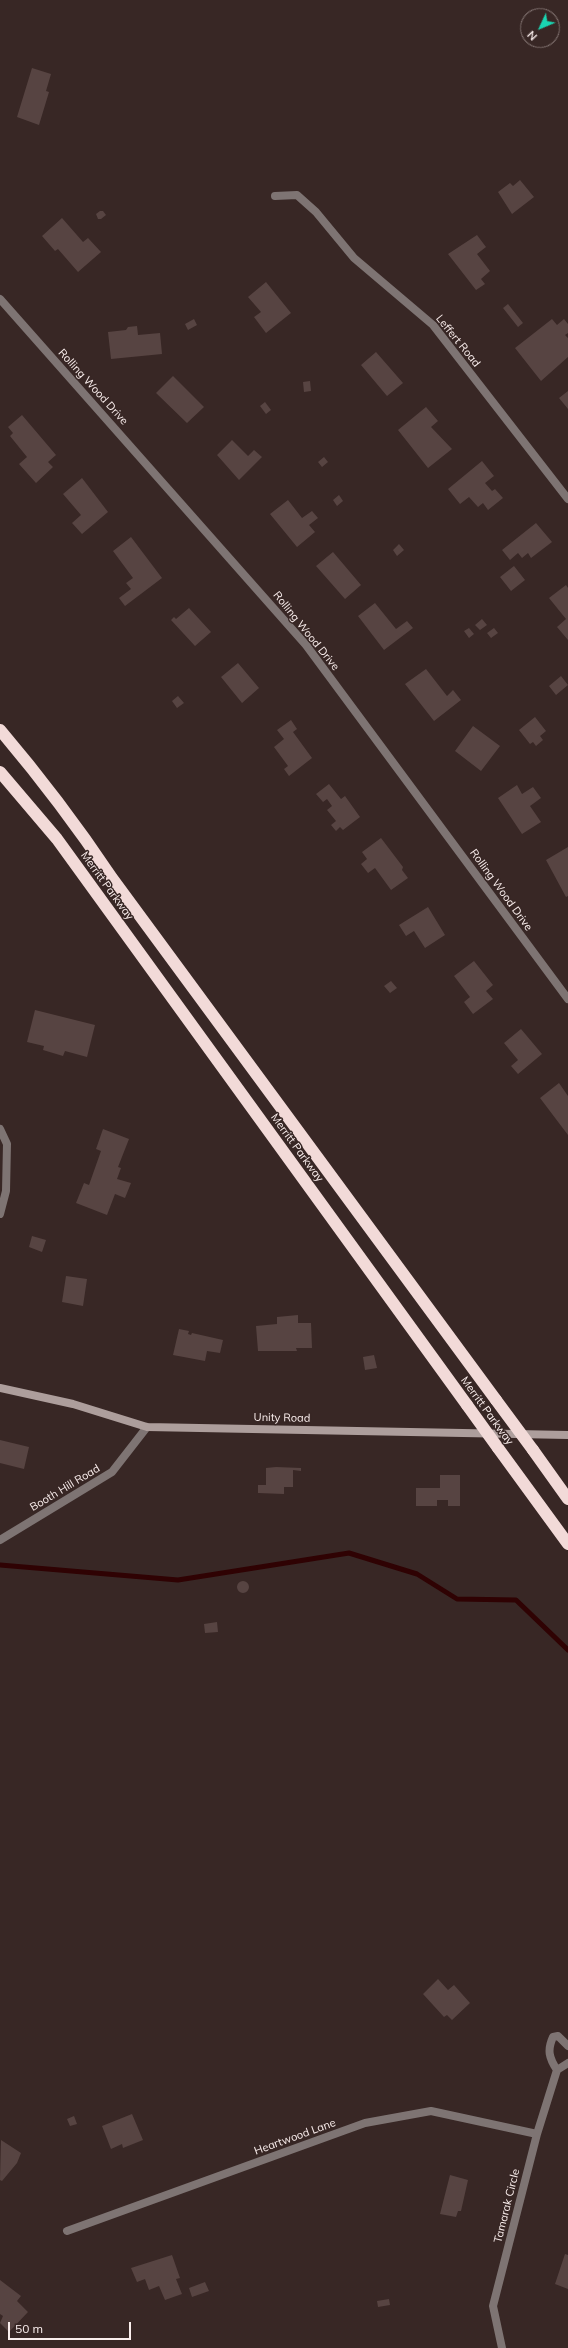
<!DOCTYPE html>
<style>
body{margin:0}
#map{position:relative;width:568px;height:2348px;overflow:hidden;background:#382725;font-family:Mulish,sans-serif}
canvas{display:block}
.north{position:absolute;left:520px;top:8px;width:40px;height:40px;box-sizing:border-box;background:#382725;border:1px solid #867775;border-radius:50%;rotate:226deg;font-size:11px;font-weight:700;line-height:16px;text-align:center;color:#faeeed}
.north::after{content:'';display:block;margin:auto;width:14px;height:18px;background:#1ad5b2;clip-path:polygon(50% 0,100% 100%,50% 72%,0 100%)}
.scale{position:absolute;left:8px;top:2322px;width:123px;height:18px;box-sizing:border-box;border:2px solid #faeeed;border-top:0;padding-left:5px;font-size:12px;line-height:14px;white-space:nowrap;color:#faeeed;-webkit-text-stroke:3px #382725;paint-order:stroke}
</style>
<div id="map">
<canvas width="568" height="2348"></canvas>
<div class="north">N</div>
<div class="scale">50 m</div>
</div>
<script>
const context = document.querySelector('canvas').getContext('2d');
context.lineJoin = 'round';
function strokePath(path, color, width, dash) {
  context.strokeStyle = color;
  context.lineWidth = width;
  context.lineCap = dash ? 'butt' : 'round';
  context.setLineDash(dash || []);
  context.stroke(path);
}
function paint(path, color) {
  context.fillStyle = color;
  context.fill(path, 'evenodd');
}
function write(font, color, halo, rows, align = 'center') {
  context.font = font + ' Mulish,sans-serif';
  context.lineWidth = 3;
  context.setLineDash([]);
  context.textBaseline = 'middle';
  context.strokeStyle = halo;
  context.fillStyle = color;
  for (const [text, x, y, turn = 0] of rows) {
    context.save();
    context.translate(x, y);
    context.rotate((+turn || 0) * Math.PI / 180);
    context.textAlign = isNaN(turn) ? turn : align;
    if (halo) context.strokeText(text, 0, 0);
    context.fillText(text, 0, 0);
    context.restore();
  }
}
const stream = new Path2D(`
 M0,1565L178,1580L349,1553L417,1574L457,1599L516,1600L568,1650`);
const building = new Path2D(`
 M32,68L51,74L46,91L49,92L39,125L17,117Z
 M520,180L534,197L512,214L498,192L510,183L513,186Z
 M100,211H103L106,215L101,219H98L96,214Z
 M62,218L83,242L88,238L101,252L78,272L58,249L55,251L42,236Z
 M477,235L486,247L477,254L490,271L481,279L485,284L476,290L448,254Z
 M266,282L291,313L266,333L254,317L261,312L248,297Z
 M508,304L523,323L518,327L503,308Z
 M194,319L197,325L188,330L185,324Z
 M552,319L557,325L564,319L568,324V333L565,335L568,338V357L541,381L515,348Z
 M137,326L138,335L160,333L162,354L111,359L108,332L126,330L128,327Z
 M376,352L403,383L387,396L361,365Z
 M173,376L204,407L187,423L156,393Z
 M310,381L311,391L304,392L303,382Z
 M568,391V409L559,398Z
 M265,402L271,410L266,414L260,406Z
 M426,407L438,421L431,427L452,449L428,468L398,430Z
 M22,415L56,455L48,462L53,467L36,483L19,464L27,457L10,436L13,433L8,427Z
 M232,440L248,456L254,450L262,457L239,480L217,455Z
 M324,457L328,462L322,467L318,462Z
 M482,461L494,476L485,483L492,491L495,489L503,498L488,510L483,503L478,507L469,497L460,504L448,489Z
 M82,478L108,512L82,534L72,523L81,515L63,494Z
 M339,495L343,501L337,506L333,500Z
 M288,500L302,518L312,511L318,518L309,525L315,532L297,547L270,514Z
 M536,523L552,542L531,558L528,553L522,558L518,553L510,560L502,550Z
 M131,537L162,578L125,606L119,598L131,589L126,583L133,578L113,551Z
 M399,544L404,550L397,556L393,550Z
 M333,552L361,585L345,599L316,566Z
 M514,566L525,580L511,591L500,577Z
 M566,585L568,588V640L557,627L566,619L549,598Z
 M375,603L396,629L407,621L413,628L384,650L358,616Z
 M189,608L211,632L195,646L171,620L174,617L176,619Z
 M482,619L487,625L480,630L475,625Z
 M469,628L474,634L469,638L464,631Z
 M494,628L498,633L491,638L487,633Z
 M238,663L259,688L242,703L221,677Z
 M426,669L447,696L453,690L461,700L434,721L405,684Z
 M561,676L568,685L556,695L549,686Z
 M178,696L184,703L177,708L172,701Z
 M535,717L546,731L540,736L543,740L536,746L533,742L530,744L519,730Z
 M291,720L297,729L293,732L312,758L289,776L284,769L288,766L274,747L284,739L277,730Z
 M473,726L500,746L481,771L455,751Z
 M329,784L341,799L345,796L360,817L343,830L340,827L336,831L331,825L336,821L327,810L332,806L327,799L323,802L316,794Z
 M517,785L522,794L533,787L541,798L530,806L541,822L522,834L498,798Z
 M381,838L403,867L402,870L408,878L391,890L375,868L368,873L361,864L367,859L362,852Z
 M568,847V896L566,897L546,860Z
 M428,907L445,935L425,948L414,931L406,936L399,925Z
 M474,961L493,985L486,991L493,999L473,1014L464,1002L470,997L454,976Z
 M391,981L397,988L390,993L384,986Z
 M35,1010L95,1025L87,1057L65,1051L63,1056L43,1050L44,1046L27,1042Z
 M521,1029L542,1054L518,1074L511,1066L518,1060L504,1043Z
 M559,1083L568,1096V1135L540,1098Z
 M103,1129L129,1139L118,1167L121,1168L117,1179L131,1183L125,1198L115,1194L107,1215L76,1203L84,1183L89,1185L101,1151L96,1149Z
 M32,1236L46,1240L42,1252L29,1247Z
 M66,1276L87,1279L83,1306L62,1302Z
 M298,1315V1323H311L312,1348H296L297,1351H258L256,1326L277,1324V1317Z
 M179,1329L189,1331L188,1334L191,1335L192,1333L223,1340L220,1353L207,1351L205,1361L173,1355Z
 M374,1355L377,1368L365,1370L363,1357Z
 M0,1440L29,1447L24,1469L0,1463Z
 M276,1467L301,1468V1471L293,1470V1487H284V1494L258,1493V1485H266V1468Z
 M440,1475H460V1506H448V1500H437V1506H416V1488H440Z
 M237 1587a6 6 0 1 1 12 0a6 6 0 1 1-12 0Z
 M217,1622L218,1632L205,1633L204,1624Z
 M438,1979L448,1990L454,1985L470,2003L452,2020L447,2015L444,2017L423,1994Z
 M132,2114L143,2140L123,2148L122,2144L111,2149L102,2126Z
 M74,2116L77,2124L70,2126L67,2119Z
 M1,2140L21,2153L17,2163L2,2181L0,2180Z
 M450,2175L468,2180L461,2211H458L456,2217L440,2214Z
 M565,2254L568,2255V2289L555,2284Z
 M172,2255L180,2278L176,2279L182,2294L165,2300L159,2286L149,2290L145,2279L137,2282L131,2268Z
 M0,2280L21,2296L17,2301L28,2312L9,2332L0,2323L3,2316L0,2314Z
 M205,2282L209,2291L192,2297L189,2288Z
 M389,2299L390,2305L378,2307L377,2301Z`);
const minor = new Path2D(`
 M275,196L297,195L316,212L354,258L433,325L568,499
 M0,299L306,645L568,999
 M0,1129L7,1144L6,1191L0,1214
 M557,2070C549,2058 547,2050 553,2037L558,2036L568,2046
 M67,2231L365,2123L431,2111L537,2134
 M502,2348L493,2306L537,2134L557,2070L568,2063`);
const tertiary = new Path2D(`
 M0,1540L112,1472L147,1427`);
const secondary = new Path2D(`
 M0,1388L73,1404L147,1427L568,1435`);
const motorway = new Path2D(`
 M0,730C40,777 77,826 112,878L496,1400
 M0,772L57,839L467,1405
 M498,1448L568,1544
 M533,1450L568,1499`);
const motorwayBridge = new Path2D(`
 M496,1400L533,1450
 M467,1405L498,1448`);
const streetNames = [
 ["Leffert Road",458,341,51],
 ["Rolling Wood Drive",93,387,48],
 ["Rolling Wood Drive",306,631,51],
 ["Merritt Parkway",107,886,54],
 ["Rolling Wood Drive",501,890,54],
 ["Merritt Parkway",297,1148,54],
 ["Merritt Parkway",487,1411,54],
 ["Unity Road",282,1418,1],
 ["Booth Hill Road",65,1488,-31],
 ["Heartwood Lane",295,2137,-20],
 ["Tamarak Circle",507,2206,-76]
];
strokePath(stream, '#2f0203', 5);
paint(building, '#574442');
strokePath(minor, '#7e7473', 8);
strokePath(tertiary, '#7e7473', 8);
strokePath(secondary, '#ad9e9c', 8);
strokePath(motorway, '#f2dad8', 12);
strokePath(motorwayBridge, '#f2dad8', 12);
write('11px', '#faeeed', '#382725', streetNames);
</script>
